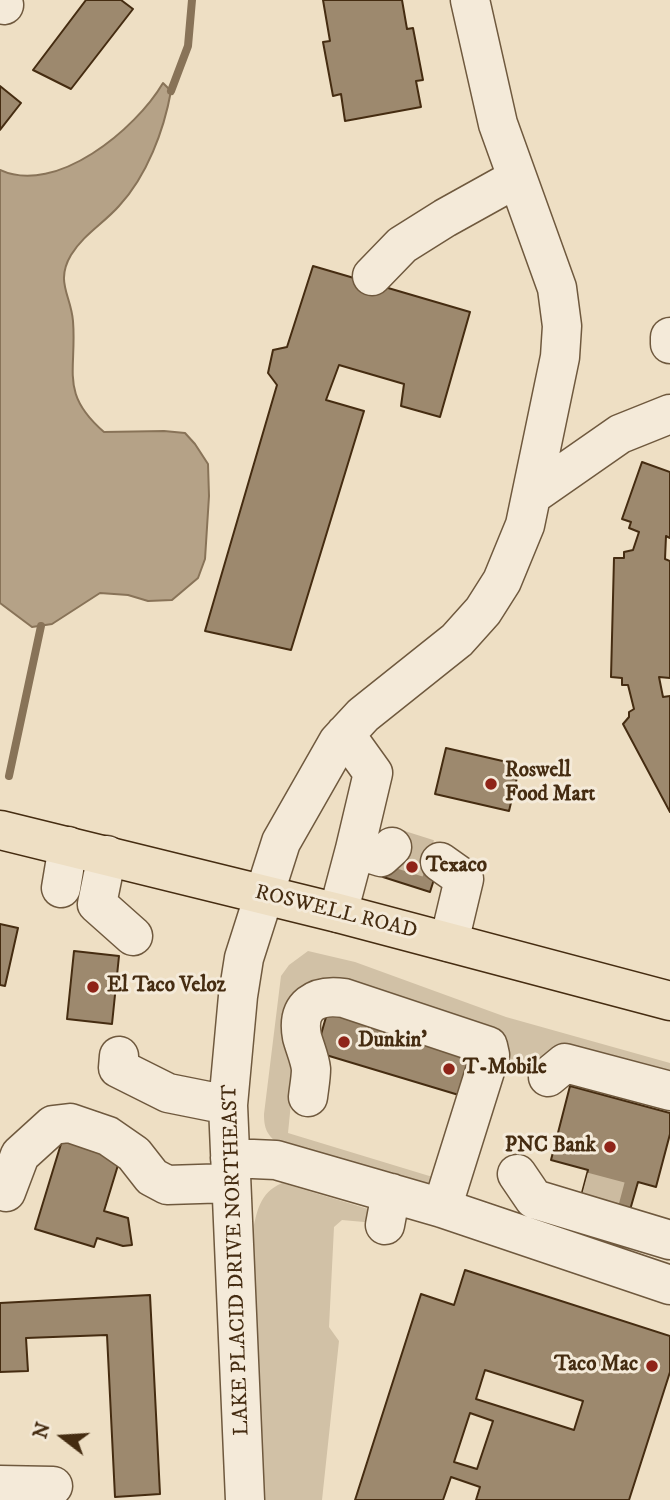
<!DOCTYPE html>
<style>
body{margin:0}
#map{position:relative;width:670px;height:1500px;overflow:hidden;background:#eedfc4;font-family:"IM FELL DW Pica",serif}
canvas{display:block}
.north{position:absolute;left:28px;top:1402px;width:70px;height:70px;-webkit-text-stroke:5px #f4ead9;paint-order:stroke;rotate:287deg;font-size:19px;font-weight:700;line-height:28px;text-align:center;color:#452c11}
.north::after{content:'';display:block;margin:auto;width:24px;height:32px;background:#452c11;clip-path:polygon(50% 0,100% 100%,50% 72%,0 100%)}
</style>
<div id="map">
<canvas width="670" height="1500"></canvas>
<div class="north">N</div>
</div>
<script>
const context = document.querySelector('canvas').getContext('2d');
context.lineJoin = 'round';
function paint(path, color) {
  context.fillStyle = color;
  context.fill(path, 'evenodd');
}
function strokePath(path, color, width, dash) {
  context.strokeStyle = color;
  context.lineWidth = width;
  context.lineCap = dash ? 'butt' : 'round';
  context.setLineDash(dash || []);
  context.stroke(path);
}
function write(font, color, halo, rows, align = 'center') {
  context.font = font + ' "IM FELL DW Pica",serif';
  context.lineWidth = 6;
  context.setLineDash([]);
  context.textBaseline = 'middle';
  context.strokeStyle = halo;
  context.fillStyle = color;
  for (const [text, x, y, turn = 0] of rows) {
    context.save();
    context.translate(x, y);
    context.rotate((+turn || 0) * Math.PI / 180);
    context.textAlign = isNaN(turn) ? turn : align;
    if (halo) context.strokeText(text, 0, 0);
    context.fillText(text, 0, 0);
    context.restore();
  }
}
const green = new Path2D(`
 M308,951L355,962L506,1017L670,1063V1088L516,1070L326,991L296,1053L288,1133L436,1178L424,1186L278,1144C267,1134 264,1129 264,1114L281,976L289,965Z
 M282,1183L375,1211V1223L342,1220L334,1227L329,1327L339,1341L322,1500H258L252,1234C257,1212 259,1193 282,1183Z`);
const water = new Path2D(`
 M163,83L171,91C164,130 147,176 119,206C104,223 83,235 71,255C55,282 71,295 73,321C77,371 59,393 104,432L164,431L185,433L195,444L208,464L209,496L205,559L198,578L172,600L148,601L128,595L100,593L52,624L32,627L0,603V170C56,196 136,129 163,83Z`);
const stream = new Path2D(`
 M171,91L188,46L192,0
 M9,776L41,626`);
const building = new Path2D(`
 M86,0H121L133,9L71,89L33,70Z
 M323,0H402L407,29L413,28L423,80L416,81L421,107L345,121L341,94L333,96L323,42L330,41Z
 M0,86L21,103L0,130Z
 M313,266L470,312L440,417L401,406L404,384L339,365L326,400L364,411L291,650L205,631L277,385L268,373L273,350L287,347Z
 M642,462L670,472V538L666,536L665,559L670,561V678L659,677L663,697L670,696V812L623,724L629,717V712L634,709L628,685H622V678L611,677L614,558H624V552L633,550L639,532L629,528L631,522L622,519Z
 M446,748L520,765L509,811L435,794Z
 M395,838L442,854L430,892L383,877Z
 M0,924L18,928L5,986L0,985Z
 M74,951L119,956L112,1024L67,1019Z
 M328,1010L475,1055L462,1096L316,1052Z
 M570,1086L670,1113V1134L656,1187L638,1182L628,1217L579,1204L588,1170L551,1160Z
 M64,1134L122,1152L104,1211L128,1218L132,1245L123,1246L97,1238L94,1247L35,1229Z
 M465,1270L670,1336V1372L629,1500H476L480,1487L451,1477L443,1500H355L421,1294L454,1305ZM485,1370L583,1401L574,1430L476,1399ZM470,1413L493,1421L477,1469L454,1462Z
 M150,1295L160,1494L115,1497L107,1335L26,1338L28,1371L0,1372V1303Z`);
const minorTunnel = new Path2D(`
 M392,847L440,862
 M583,1191L632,1204`);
const minor = new Path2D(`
 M0,2L4,5
 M372,276L402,245L445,218L517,178
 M670,337V344
 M531,496L620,434L670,414
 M345,734L373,773L355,849L381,857L392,847
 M107,855L97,904L133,936
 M440,862L464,879L449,942
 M61,888L68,846
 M338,913L355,849
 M119,1056L118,1068L168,1093L228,1105
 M548,1077L565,1063L670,1091
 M308,1097C309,1088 311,1078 311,1069C310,1059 305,1048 302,1037C296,1005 316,994 344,998L488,1046L490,1055L442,1208
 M230,1158L276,1160L442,1208L670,1285
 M517,1174L534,1199L670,1240
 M6,1192L20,1155L53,1125L70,1123L108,1136L134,1154L152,1177L167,1185L231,1183
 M385,1225L391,1193
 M0,1485L53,1486
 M245,1500L228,1105L238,996L244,958L281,842L338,742L363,715L457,640L483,611L502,581L525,525L560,357L562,326L557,288L498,124L470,0`);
const major = new Path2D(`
 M0,830L338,913L670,1001`);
const markers = [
 [491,784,7,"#8f2418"],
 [412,867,7,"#8f2418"],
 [93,987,7,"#8f2418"],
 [344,1042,7,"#8f2418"],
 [449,1069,7,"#8f2418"],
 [610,1147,7,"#8f2418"],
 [652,1366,7,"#8f2418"]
];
const poiNames = [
 ["Roswell",505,772],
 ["Food Mart",505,796],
 ["Texaco",426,867],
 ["El Taco Veloz",107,987],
 ["Dunkin'",358,1042],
 ["T-Mobile",463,1069],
 ["PNC Bank",596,1147,"right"],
 ["Taco Mac",638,1366,"right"]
];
const streetNames = [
 ["ROSWELL ROAD",336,913,14],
 ["LAKE PLACID DRIVE NORTHEAST",237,1260,-92]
];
paint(green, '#d1c1a6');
paint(water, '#b5a287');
strokePath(water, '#887358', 2);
strokePath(stream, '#887358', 8);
paint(building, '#9d896e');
strokePath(building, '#452c11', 2);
strokePath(minorTunnel, '#ccbba0', 38, [38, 19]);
strokePath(minor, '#6f593e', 41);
strokePath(major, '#452c11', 41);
strokePath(minor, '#f4ead9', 38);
strokePath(major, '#eedfc4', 38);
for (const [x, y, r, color] of markers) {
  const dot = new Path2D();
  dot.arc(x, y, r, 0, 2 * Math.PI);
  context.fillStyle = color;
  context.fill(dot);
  strokePath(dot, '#f4ead9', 2.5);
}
write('bold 21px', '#452c11', '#f4ead9', poiNames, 'left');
write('21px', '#452c11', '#f4ead9', streetNames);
</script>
